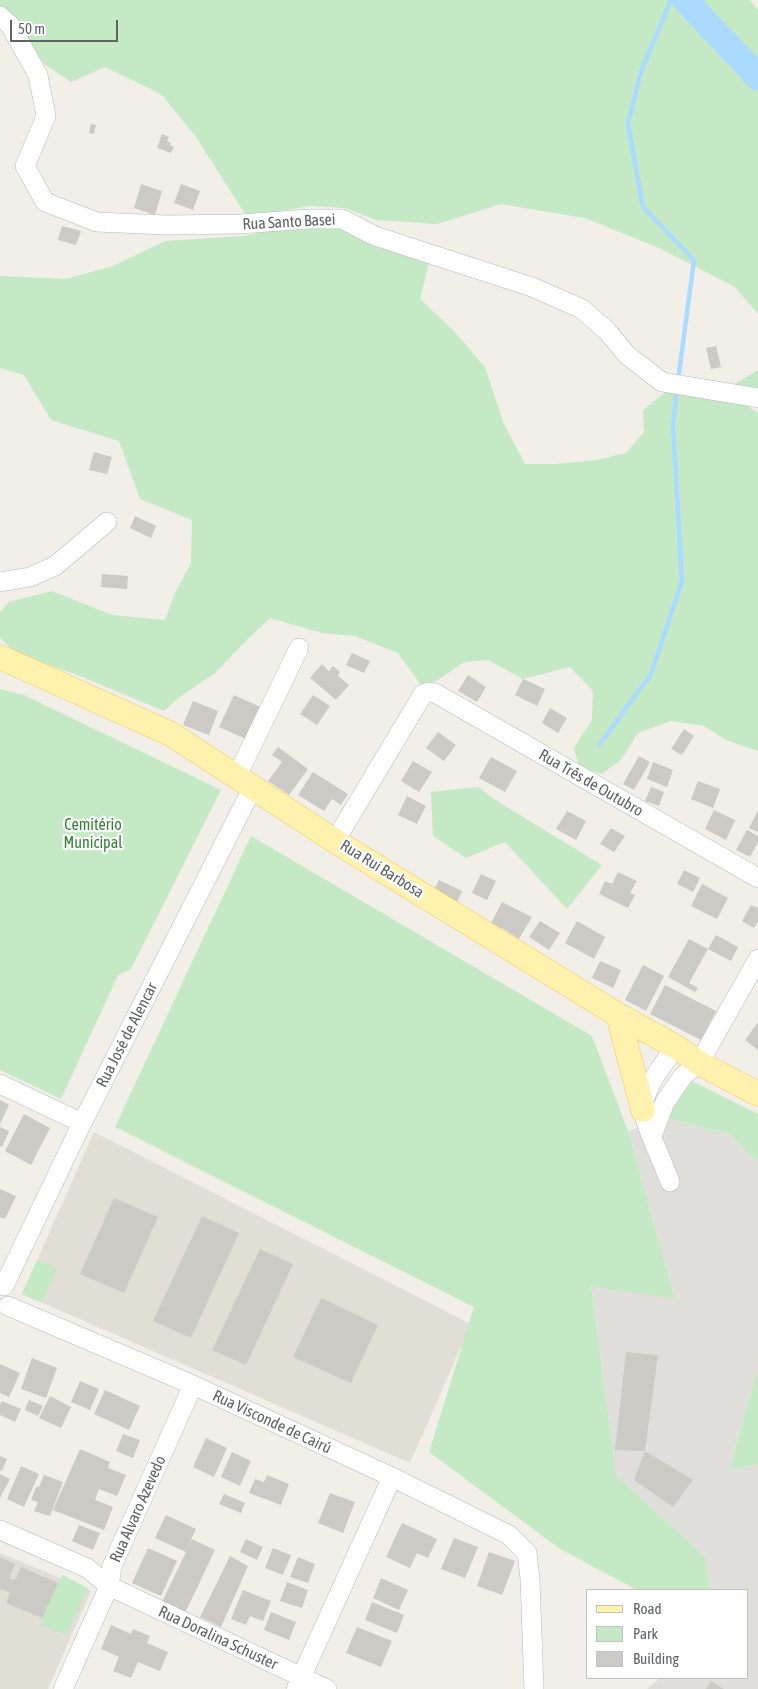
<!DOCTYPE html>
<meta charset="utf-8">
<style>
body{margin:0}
#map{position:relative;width:758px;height:1689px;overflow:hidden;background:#f1efe8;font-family:"Asap Condensed",sans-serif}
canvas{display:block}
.legend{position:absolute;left:586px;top:1589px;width:162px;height:90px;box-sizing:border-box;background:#fff;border:1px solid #bfc1c3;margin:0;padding:6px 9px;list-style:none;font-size:15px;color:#5f6368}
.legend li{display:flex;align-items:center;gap:10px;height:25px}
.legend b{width:25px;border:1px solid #bfc1c3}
.scale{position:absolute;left:10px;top:20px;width:108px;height:22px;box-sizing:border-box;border:2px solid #5f6368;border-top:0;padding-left:6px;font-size:15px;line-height:18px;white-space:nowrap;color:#5f6368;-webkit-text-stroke:4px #fff;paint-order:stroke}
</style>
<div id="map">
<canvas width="758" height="1689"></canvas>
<ul class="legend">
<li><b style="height:6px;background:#fff2af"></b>Road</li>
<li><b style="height:14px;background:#c5e8c5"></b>Park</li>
<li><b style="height:14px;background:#cccac5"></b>Building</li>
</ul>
<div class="scale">50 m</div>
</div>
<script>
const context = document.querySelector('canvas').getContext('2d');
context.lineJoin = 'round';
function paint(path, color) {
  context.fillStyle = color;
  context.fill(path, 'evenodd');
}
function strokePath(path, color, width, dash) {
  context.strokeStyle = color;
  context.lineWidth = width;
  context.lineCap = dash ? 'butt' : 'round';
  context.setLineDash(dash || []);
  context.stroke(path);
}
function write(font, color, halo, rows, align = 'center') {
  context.font = font + ' "Asap Condensed",sans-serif';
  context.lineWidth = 4.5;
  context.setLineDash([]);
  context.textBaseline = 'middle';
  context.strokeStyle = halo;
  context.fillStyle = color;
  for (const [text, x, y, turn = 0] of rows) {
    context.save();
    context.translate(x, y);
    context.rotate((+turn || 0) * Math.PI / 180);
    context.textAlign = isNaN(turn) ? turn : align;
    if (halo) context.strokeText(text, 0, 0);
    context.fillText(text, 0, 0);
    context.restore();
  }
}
const industrial = new Path2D(`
 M666,1118L729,1134L758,1162V1369L729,1469L758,1464V1689H647L660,1678H747V1590H710L706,1558L616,1475L591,1285L675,1299L628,1131Z`);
const education = new Path2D(`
 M94,1132L471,1324L410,1463L22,1294Z
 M0,1553L91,1591L48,1689H0Z`);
const green = new Path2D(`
 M0,0H750L758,10V314L735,287L657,247L585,218L501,204L437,224L376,220L345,208L310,206L247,217L196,137L161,94L105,67L71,82L44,64L13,20L0,6Z
 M315,221H345L430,258L420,299L453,330L485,367L503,422L525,464H557L596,460L626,453L644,432L643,410L667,391L739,400L758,413V751L726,740L704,726L671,721L638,733L621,760L602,774L579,767L574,748L592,720L593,691L570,667L523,679L488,660L464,662L438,680L423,688L398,653L355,636L322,633L270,618L248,639L215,673L181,696L164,711L85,678L16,653L0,638V612L9,602L52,591L112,615L165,620L175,593L191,563L192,520L140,499L119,441L51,420L24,375L0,368V276L66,279L113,266L165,241L243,236Z
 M758,370V391L730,387Z
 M0,689L26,696L221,790L131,969L118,975L61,1099L0,1070Z
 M478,787L500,803L602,865L567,909L505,842L466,858L433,836L431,792Z
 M251,836L592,1036L628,1131L675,1299L591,1286L616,1475L706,1558L710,1590H637L560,1549L429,1452L474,1307L115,1127Z
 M692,1081L758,1114V1162L729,1134L666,1118Z
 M37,1260L57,1268L42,1303L22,1294Z
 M758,1369V1464L729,1470Z
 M62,1575L88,1588L66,1635L43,1625L42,1618Z`);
const stream = new Path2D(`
 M671,0L641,72L628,123L643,207L694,260L679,373
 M600,744L651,674L682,581L673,425L676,396`);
const river = new Path2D(`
 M685,0L758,77`);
const building = new Path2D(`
 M91,124L96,125L94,134L89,133Z
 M162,134L169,137L167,141L171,143L170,145L174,147L171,153L157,148Z
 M141,184L162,191L155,215L134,208Z
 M181,184L200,191L193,210L174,203Z
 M62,226L81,231L76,245L58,240Z
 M716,346L721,367L711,369L706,348Z
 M94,452L112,457L107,474L89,470Z
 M135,516L156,526L151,538L130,528Z
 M102,574L128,576L127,589L101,587Z
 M352,653L370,661L364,673L346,665Z
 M322,664L329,671L333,666L340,672L338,676L349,685L336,700L310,678Z
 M468,675L486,687L477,702L458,691Z
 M523,679L545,689L537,706L515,695Z
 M234,695L265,709L250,741L219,727Z
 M313,695L330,706L317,725L300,714Z
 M193,701L218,711L209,735L183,725Z
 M550,708L567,718L558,733L542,723Z
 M684,729L694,736L682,755L671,749Z
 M438,732L456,745L444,761L426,748Z
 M278,747L308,769L289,795L268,781L282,762L272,755Z
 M639,756L650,762L634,790L623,784Z
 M491,757L517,771L505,792L479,778Z
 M413,761L432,772L419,792L401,781Z
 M653,762L673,770L667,787L647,779Z
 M313,772L348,794L341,805L332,799L324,811L298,795Z
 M698,781L720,789L713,808L691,799Z
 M651,787L664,792L659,806L645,801Z
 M407,796L426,806L417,824L398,815Z
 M714,810L735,820L726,840L705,829Z
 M758,810V832L749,828Z
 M567,811L586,821L576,840L556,829Z
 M611,828L625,836L614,852L600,844Z
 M747,830L758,836V842L750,857L736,850Z
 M684,870L700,878L693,892L677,884Z
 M618,872L637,881L630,893L635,895L628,908L599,894L605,881L612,884Z
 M481,874L496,881L487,900L472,893Z
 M439,880L462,891L456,905L432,893Z
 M702,884L728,898L717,919L691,906Z
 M502,902L532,917L519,939L502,928L500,931L490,925Z
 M751,905L758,908V921L754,928L742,921Z
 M540,921L560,933L549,950L529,937Z
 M577,921L605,937L594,959L565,943Z
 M716,935L738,947L731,961L708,949Z
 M689,939L708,949L689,983L698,988L695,992L668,977Z
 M600,961L621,970L613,988L592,978Z
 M643,965L664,976L646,1011L625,1000Z
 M665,985L716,1011L701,1040L650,1014Z
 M758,1022V1050L745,1040Z
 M0,1100L9,1105L0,1124Z
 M24,1114L50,1128L31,1165L5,1151Z
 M0,1127L9,1131L2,1147L0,1146Z
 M0,1189L16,1196L5,1219L0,1217Z
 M114,1198L158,1217L124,1293L80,1274Z
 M202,1216L239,1233L191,1338L153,1321Z
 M260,1249L293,1264L246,1365L212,1350Z
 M321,1298L378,1325L351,1383L293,1357Z
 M626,1352L658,1355L645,1451L615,1450Z
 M32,1358L57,1368L46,1398L21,1389Z
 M0,1364L20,1373L9,1397L0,1393Z
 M80,1381L99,1389L90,1410L71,1402Z
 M105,1390L140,1406L129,1430L94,1414Z
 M50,1396L71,1407L61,1428L39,1418Z
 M29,1400L43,1406L38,1416L25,1410Z
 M2,1401L21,1409L15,1422L0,1415V1404Z
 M123,1434L140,1440L133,1458L116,1451Z
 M206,1438L227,1448L214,1477L193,1467Z
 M80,1449L110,1462L108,1468L126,1475L117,1496L99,1489L95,1500L113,1507L104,1530L53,1510Z
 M645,1451L693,1480L673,1507L634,1480Z
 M232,1452L251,1461L240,1486L221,1477Z
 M0,1456L7,1459L2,1471L0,1470Z
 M21,1466L39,1474L24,1507L7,1499Z
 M0,1474L10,1479L0,1498Z
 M44,1475L63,1482L50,1516L34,1511L38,1502L31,1500L36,1487H39Z
 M267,1475L289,1484L281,1505L249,1493L255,1479L264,1482Z
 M330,1493L355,1502L343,1533L318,1523Z
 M224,1494L245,1503L241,1513L219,1504Z
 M166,1515L196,1529L187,1548L192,1539L215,1550L185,1613L162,1602L186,1552L155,1538Z
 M402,1523L437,1539L428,1558L417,1553L410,1568L386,1557Z
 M79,1525L100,1533L93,1550L72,1541Z
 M454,1538L478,1547L465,1578L441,1569Z
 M246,1539L263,1547L257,1560L240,1552Z
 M148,1548L177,1561L161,1596L132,1583Z
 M273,1548L291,1555L283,1575L265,1568Z
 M489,1552L515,1561L502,1595L477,1586Z
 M230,1556L248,1566L221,1627L200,1617Z
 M0,1557L15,1564L9,1578L15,1580L21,1567L58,1583L42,1618L6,1603L10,1593L1,1589L0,1592Z
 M298,1557L315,1564L308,1583L290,1577Z
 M381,1578L408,1590L399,1610L373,1598Z
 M287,1582L308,1590L302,1608L280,1601Z
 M243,1590L271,1601L263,1621L250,1616L246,1625L231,1619Z
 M372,1602L404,1615L397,1633L365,1620Z
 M271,1612L296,1622L289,1640L264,1630Z
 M111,1625L131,1634L133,1629L150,1636L147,1643L168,1652L160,1671L138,1662L131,1678L113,1671L119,1657L101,1649Z
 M357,1627L392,1641L381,1667L346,1653Z
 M711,1681L724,1689H706Z`);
const minor = new Path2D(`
 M0,16L10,25L38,75L46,116L25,166L45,202L97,222L166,225L241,224L308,219H342L375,236L532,287L582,309L607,331L627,355L662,382L758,398
 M0,582L30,577L55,566L107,522
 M237,776L299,648
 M335,841L423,694L429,692L435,693L758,878
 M0,1084L82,1123
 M652,1136L665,1102L683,1076L699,1063L758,959
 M670,1182C666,1170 642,1117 643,1109C645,1086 663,1064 676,1047
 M4,1286L82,1123L253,787
 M8,1306L193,1385L392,1477L509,1535L527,1553L530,1579L534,1689
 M0,1530L87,1568L109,1586L327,1689
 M63,1689L109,1586L112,1566L193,1385
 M296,1689L392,1477`);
const major = new Path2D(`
 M0,657L171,734L335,841L618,1015L676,1047L699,1063L758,1094
 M618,1015L643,1110`);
const streetNames = [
 ["Rua Santo Basei",289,222,-3],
 ["Rua Três de Outubro",591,783,30],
 ["Rua Rui Barbosa",382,869,32],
 ["Rua José de Alencar",127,1035,-63],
 ["Rua Visconde de Cairú",272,1422,25],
 ["Rua Alvaro Azevedo",138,1509,-66],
 ["Rua Doralina Schuster",218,1638,25]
];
const parkNames = [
 ["Cemitério",93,825],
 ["Municipal",93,843]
];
paint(industrial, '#e0deda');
paint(education, '#e1ded6');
paint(green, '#c5e8c5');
strokePath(stream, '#aadaff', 4.5);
strokePath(river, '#aadaff', 26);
paint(building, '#cccac5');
strokePath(minor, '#b5b8bc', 20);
strokePath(major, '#f2c960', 25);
strokePath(minor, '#fff', 19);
strokePath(major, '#fff2af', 24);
write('16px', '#5f6368', '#fff', streetNames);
write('16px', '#348238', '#fff', parkNames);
</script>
